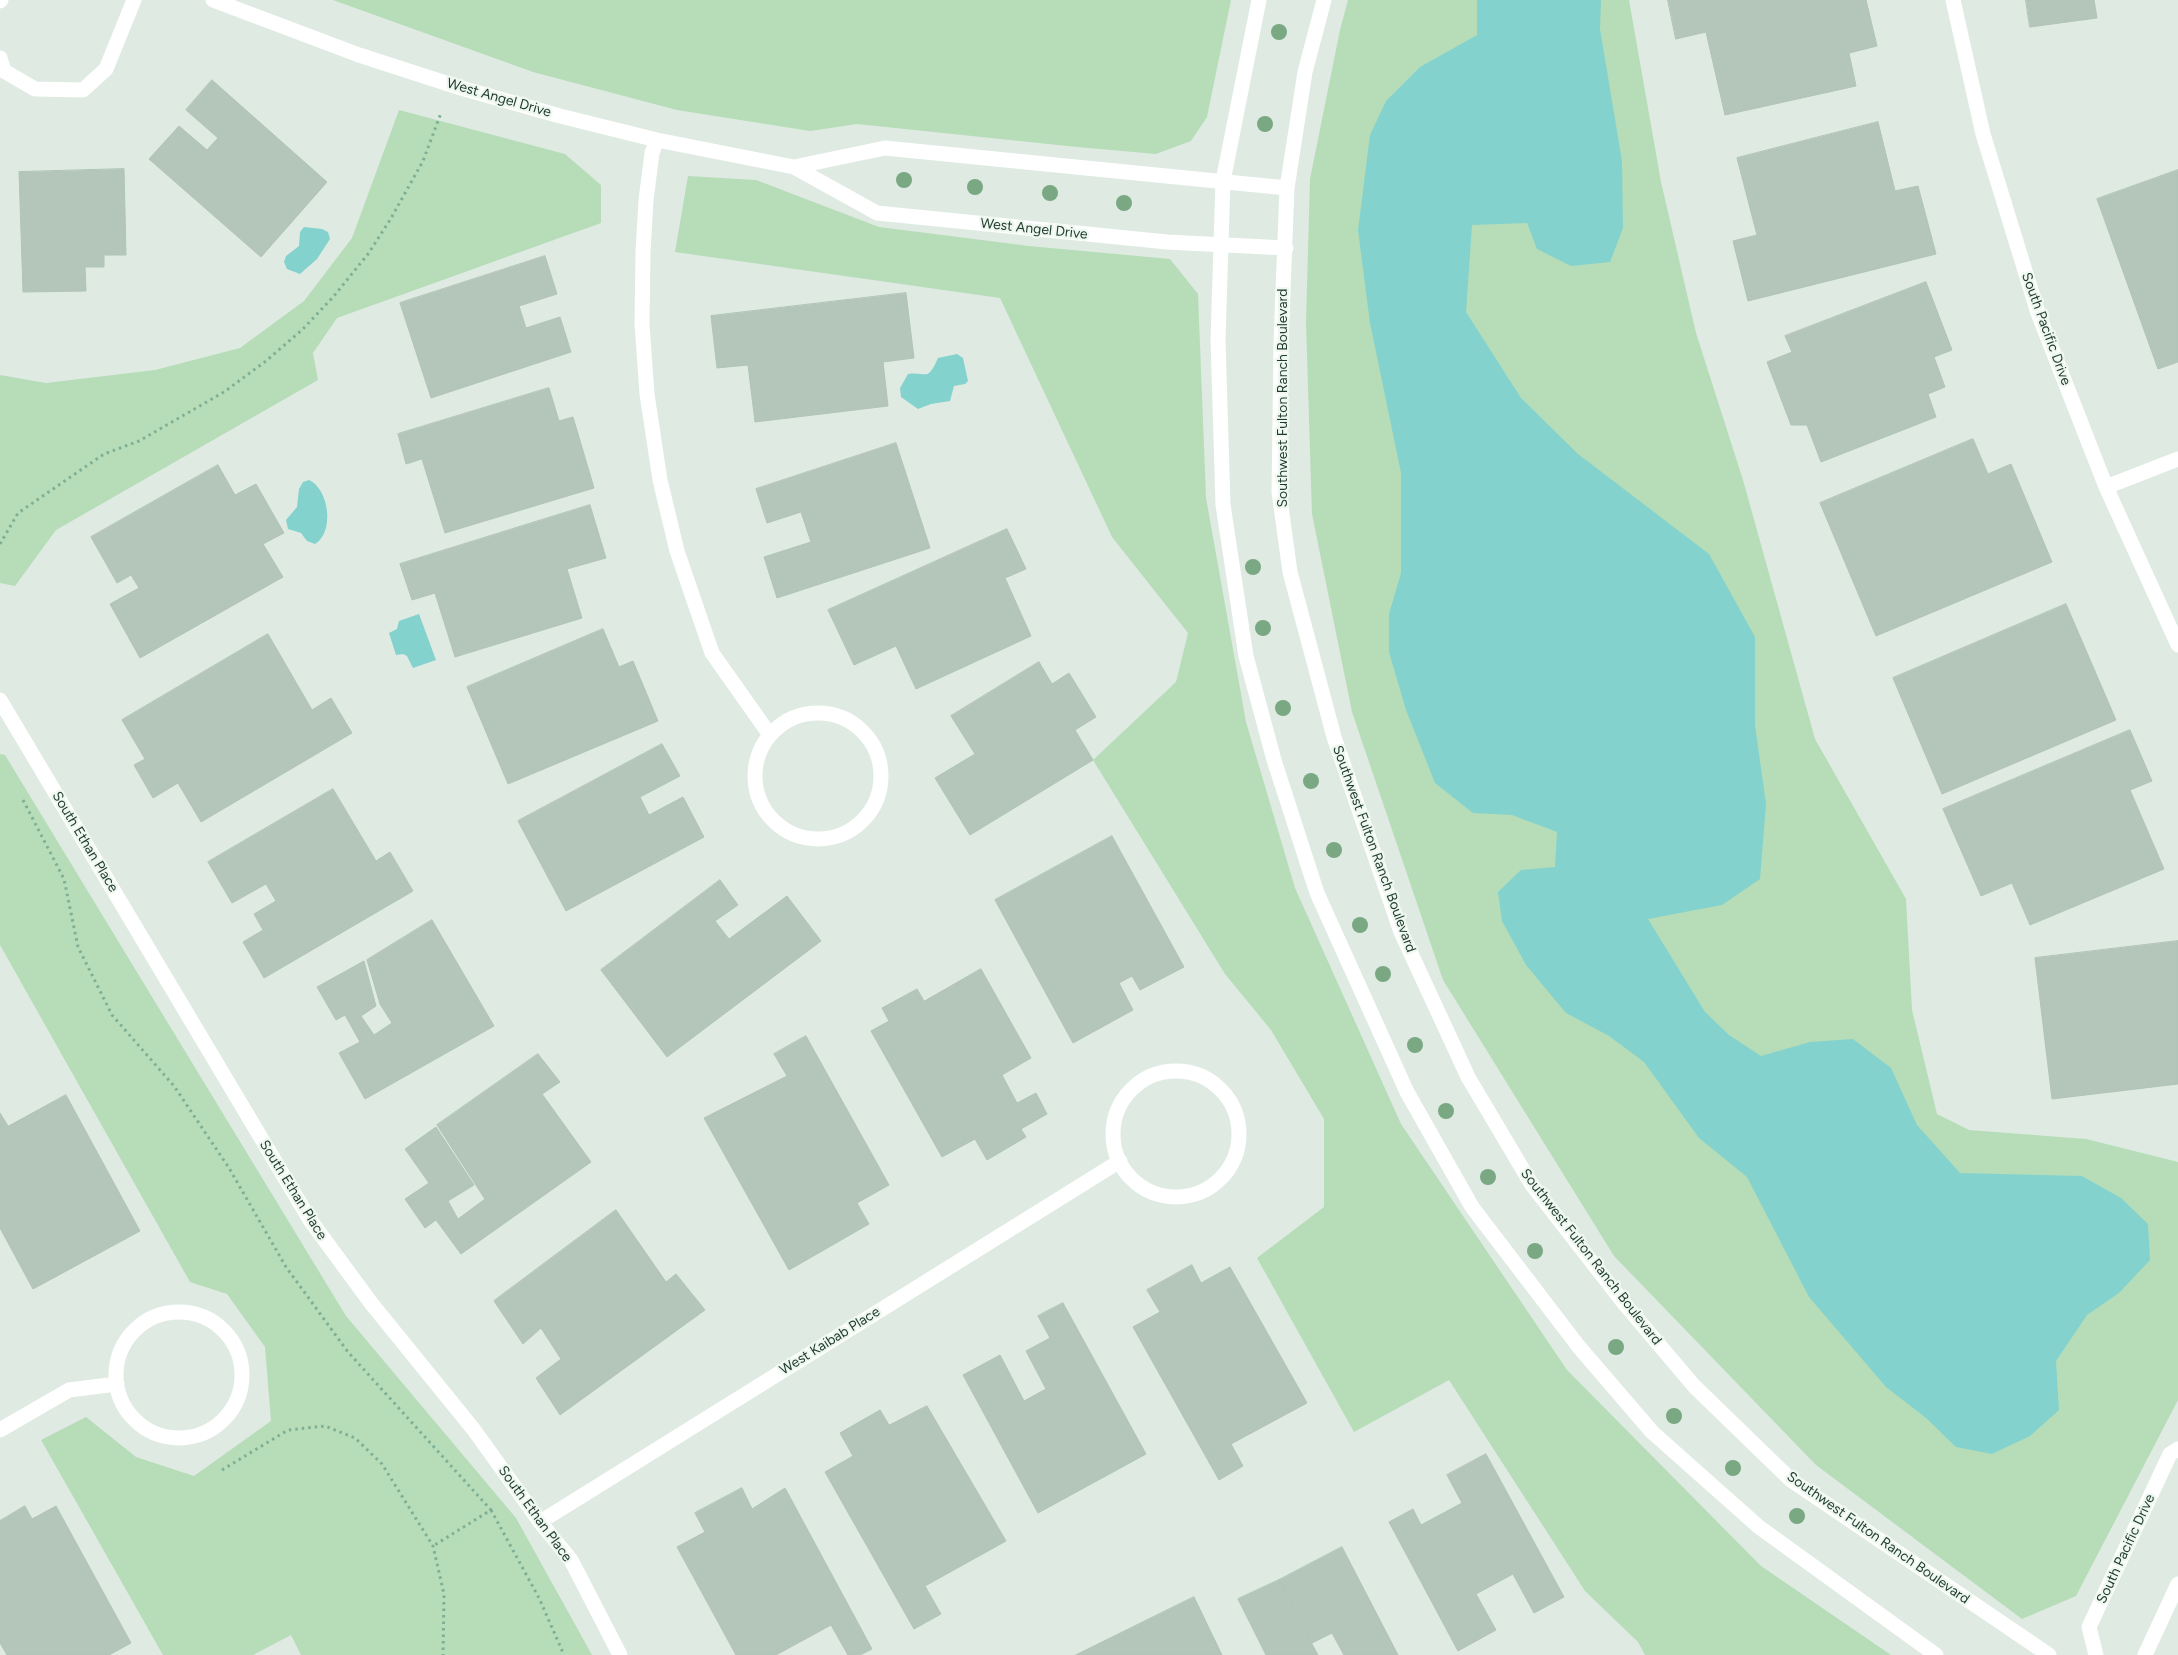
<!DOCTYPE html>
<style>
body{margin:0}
canvas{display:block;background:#deeae2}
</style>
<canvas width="2178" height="1655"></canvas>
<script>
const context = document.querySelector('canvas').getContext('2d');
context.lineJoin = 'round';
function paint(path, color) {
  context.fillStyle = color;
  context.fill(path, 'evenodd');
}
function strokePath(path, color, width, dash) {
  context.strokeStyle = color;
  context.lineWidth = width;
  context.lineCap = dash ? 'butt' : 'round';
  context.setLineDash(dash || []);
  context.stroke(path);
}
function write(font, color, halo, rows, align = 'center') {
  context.font = font + ' Figtree,sans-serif';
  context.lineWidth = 4.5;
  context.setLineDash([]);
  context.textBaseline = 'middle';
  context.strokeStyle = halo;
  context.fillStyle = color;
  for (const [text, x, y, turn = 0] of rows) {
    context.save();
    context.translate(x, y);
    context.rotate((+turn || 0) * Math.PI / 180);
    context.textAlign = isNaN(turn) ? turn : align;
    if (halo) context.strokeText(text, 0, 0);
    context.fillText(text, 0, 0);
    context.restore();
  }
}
const green = new Path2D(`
 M333,0H1231L1207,117L1191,141L1156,154L1077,147L857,124L810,131L677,110L533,72Z
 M1348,0H1629L1661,182L1696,333L1743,480L1815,739L1906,899L1912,1010L1937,1114L1969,1130L2086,1139L2178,1162V1400L2076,1596L2022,1619L1816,1465L1614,1256L1443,980L1352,712L1312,514L1306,322L1310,179L1340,30Z
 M399,110L565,154L601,185V223L337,318L313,353L318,380L56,530L15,586L0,583V375L46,383L155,370L240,348L304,301L352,238Z
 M688,176L756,180L879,227L1029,246L1170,259L1198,294L1206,498L1246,722L1295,888L1401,1124L1567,1370L1761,1566L1891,1655H1645L1638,1642L1585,1591L1449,1380L1354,1432L1257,1258L1324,1207V1119L1271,1030L1225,974L1093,760L1176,682L1188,633L1112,537L1000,298L675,252Z
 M0,754L5,755L346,1316L516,1518L592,1655H301L291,1635L253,1655H163L41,1440L86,1417L136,1457L194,1476L271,1421L265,1347L227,1294L190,1282L0,945Z`);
const water = new Path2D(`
 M1477,0H1601L1600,29L1622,161L1623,228L1610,262L1571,266L1537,249L1527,223L1472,225L1466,312L1521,398L1578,454L1709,554L1755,637V725L1766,804L1760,879L1722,905L1648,919L1705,1012L1729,1035L1761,1056L1810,1042L1853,1039L1891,1068L1917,1125L1960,1173L2082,1176L2121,1198L2148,1224L2150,1260L2119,1293L2087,1315L2056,1361L2059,1410L2030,1436L1992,1454L1956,1447L1926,1418L1886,1387L1809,1297L1747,1177L1699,1138L1644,1062L1609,1036L1566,1013L1526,965L1502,921L1498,892L1521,870L1555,867L1557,832L1512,815L1473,813L1435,783L1406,710L1389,652V614L1401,573V473L1370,323L1358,230L1370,135L1386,101L1420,67L1477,35Z
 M304,227L322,229L328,232L330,239L317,259L300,274L287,269L284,262L286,256L299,246L300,232Z
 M957,354L963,358L968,381L965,384L954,386L950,401L931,404L918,409L901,397L900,388L908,374C927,371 927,383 938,358Z
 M309,480C329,489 335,532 315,544L307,541L301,533L288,529L286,520L297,507L299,489L303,482Z
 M419,614L436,660L413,668L407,656L403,654L396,655L389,633L397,629L399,621Z`);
const building = new Path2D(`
 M1668,0H1866L1877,46L1849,53L1856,86L1725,115L1706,32L1676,39Z
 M2026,0H2094L2097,18L2030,27Z
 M212,80L327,182L261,257L149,159L179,126L207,150L218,138L186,110Z
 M1878,122L1895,191L1918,186L1936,254L1748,301L1733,241L1757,235L1737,158Z
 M124,169L126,255H104V267H85L86,291L23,292L19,172Z
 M2178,170V362L2158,369L2097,199Z
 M545,256L557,294L519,306L526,328L560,317L571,352L431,398L400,303Z
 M1926,282L1952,350L1934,357L1945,387L1928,394L1936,417L1821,462L1807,425H1791L1767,362L1792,352L1785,336Z
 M906,293L914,358L883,362L888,406L755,422L748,365L717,368L711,316Z
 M549,388L559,421L573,417L594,488L445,533L422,459L406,464L398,434Z
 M1973,439L1988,474L2011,464L2052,562L1876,636L1820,503Z
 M896,443L930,548L777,598L764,557L811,542L801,512L767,523L756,489Z
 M218,465L235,495L256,484L284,533L263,544L283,577L140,658L110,604L139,588L131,575L117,583L91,537Z
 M590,505L606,558L567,569L582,618L455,657L435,593L412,600L400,564Z
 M1007,529L1026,569L1005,578L1031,636L916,689L896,646L854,665L828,610Z
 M2066,604L2116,720L1942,794L1893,678Z
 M603,629L619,667L633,661L658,721L508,784L467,687Z
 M268,634L312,710L331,698L352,733L201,822L178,783L153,798L134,765L145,759L122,720Z
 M1039,662L1052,684L1069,673L1096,717L1075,730L1093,760L970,835L935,778L975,754L951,716Z
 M2130,730L2152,781L2130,790L2164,869L2030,925L2012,883L1981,896L1943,809Z
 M662,744L680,776L640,797L649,815L683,797L704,837L566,911L518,821Z
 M333,789L376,861L390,852L413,891L264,978L243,942L263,930L254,914L276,901L266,884L232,903L208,862Z
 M1112,836L1184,967L1140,990L1132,976L1119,983L1133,1010L1073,1043L995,900Z
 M720,880L738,905L715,921L729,939L787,896L821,941L667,1057L601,970Z
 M432,920L494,1026L365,1099L339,1053L360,1042L345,1015L336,1020L317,987L364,961L376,1006L361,1016L374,1035L392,1023L380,1004L367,960Z
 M2178,941V1084L2052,1099L2035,958Z
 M981,969L1031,1058L1002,1075L1017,1103L1036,1093L1047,1114L1021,1129L1026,1137L987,1160L975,1139L942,1157L871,1031L889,1021L882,1008L917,989L924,1001Z
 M806,1036L889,1185L857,1203L869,1224L789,1270L704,1118L787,1076L774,1054Z
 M538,1054L560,1082L542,1094L591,1162L461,1254L436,1220L425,1228L405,1199L429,1183L405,1149L436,1127L474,1185L448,1201L458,1219L485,1199L437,1125Z
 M66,1095L140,1231L33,1289L0,1228V1113L8,1126Z
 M616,1210L666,1282L676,1274L705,1310L560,1415L536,1378L561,1359L541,1328L523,1344L494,1301Z
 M1192,1265L1201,1283L1230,1267L1307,1403L1231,1444L1243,1466L1219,1480L1133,1327L1160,1312L1147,1290Z
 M1063,1303L1146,1454L1038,1513L963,1375L1000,1355L1024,1401L1046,1389L1026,1351L1050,1338L1038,1316Z
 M927,1406L1006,1541L925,1586L941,1614L914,1629L825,1472L853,1456L840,1433L880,1410L889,1425Z
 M1486,1454L1564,1597L1534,1613L1513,1574L1476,1594L1496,1630L1458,1651L1389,1522L1413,1509L1421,1525L1462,1503L1447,1475Z
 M742,1488L752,1509L785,1488L872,1649L860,1655H848L831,1625L776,1655H736L677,1547L705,1532L695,1513Z
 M25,1506L32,1519L56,1506L131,1643L109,1655H7L0,1643V1521Z
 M1342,1547L1398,1655H1344L1332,1633L1312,1643L1279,1580Z
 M1279,1580L1312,1644L1318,1655H1266L1238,1599Z
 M1194,1597L1222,1655H1076Z`);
const path = new Path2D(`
 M0,544L18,513L104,454L139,441L224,392L266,361L303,329L334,296L368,254L390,220L423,161L441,113
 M23,800L64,879L78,947L112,1015L174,1086L229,1168L286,1267L348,1352L491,1510L433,1546
 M222,1470L288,1430L325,1426L355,1438L382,1464L433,1546L444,1594L443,1655
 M491,1510L539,1598L564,1655`);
const minor = new Path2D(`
 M213,0L359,55L461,88L560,116L657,140L794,167L877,213L1167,242L1286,248
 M1259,0L1223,181L1218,340L1223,505L1246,656L1274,760L1317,893L1407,1092L1472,1207L1579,1347L1652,1432L1759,1527L1936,1655
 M1324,0L1305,72L1287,188L1281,342L1279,492L1290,572L1334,737L1401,932L1468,1077L1532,1185L1623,1302L1694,1386L1791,1480L2049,1655
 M1953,0L1983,134L2038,313L2106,487L2178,645
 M0,1L1,0
 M0,58L4,71L35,89L83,90L106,69L134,0
 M657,140L652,153L646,200L643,252L642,324L647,394L660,480L677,551L712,653L770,735
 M794,167L885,148L1287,188
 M2106,487L2178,459
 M0,700L310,1220L371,1303L474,1430L540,1522L571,1560L620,1655
 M755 776a63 63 0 1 1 126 0a63 63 0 1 1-126 0Z
 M1113 1134a63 63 0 1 1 126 0a63 63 0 1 1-126 0Z
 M116 1375a63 63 0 1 1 126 0a63 63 0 1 1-126 0Z
 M0,1430L69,1390L117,1384
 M540,1522L1120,1161
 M2096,1655L2089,1627L2170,1454L2178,1449
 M2145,1655L2178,1584`);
const trees = [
 [1279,32],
 [1265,124],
 [904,180],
 [975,187],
 [1050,193],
 [1124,203],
 [1253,567],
 [1263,628],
 [1283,708],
 [1311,781],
 [1334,850],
 [1360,925],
 [1383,974],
 [1415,1045],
 [1446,1111],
 [1488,1177],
 [1535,1251],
 [1616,1347],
 [1674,1416],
 [1733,1468],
 [1797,1516]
];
const streetNames = [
 ["West Angel Drive",499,98,16],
 ["West Angel Drive",1034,229,6],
 ["South Pacific Drive",2046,329,70],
 ["Southwest Fulton Ranch Boulevard",1283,398,-90],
 ["South Ethan Place",85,842,59],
 ["Southwest Fulton Ranch Boulevard",1374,849,70],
 ["South Ethan Place",293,1190,58],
 ["Southwest Fulton Ranch Boulevard",1591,1257,52],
 ["West Kaibab Place",830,1341,-32],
 ["South Ethan Place",535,1514,54],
 ["Southwest Fulton Ranch Boulevard",1878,1538,35],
 ["South Pacific Drive",2126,1549,-65]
];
paint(green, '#b6ddb8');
paint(water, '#84d2cd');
paint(building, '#b4c5ba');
strokePath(building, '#b1c4b8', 1);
strokePath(path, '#7eaf95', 3, [2.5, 4]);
strokePath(minor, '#fff', 15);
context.fillStyle = '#7aa882';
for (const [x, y] of trees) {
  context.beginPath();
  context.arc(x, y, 8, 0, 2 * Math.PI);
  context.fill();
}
write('14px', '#1f3b2d', '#eff7f1', streetNames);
</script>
